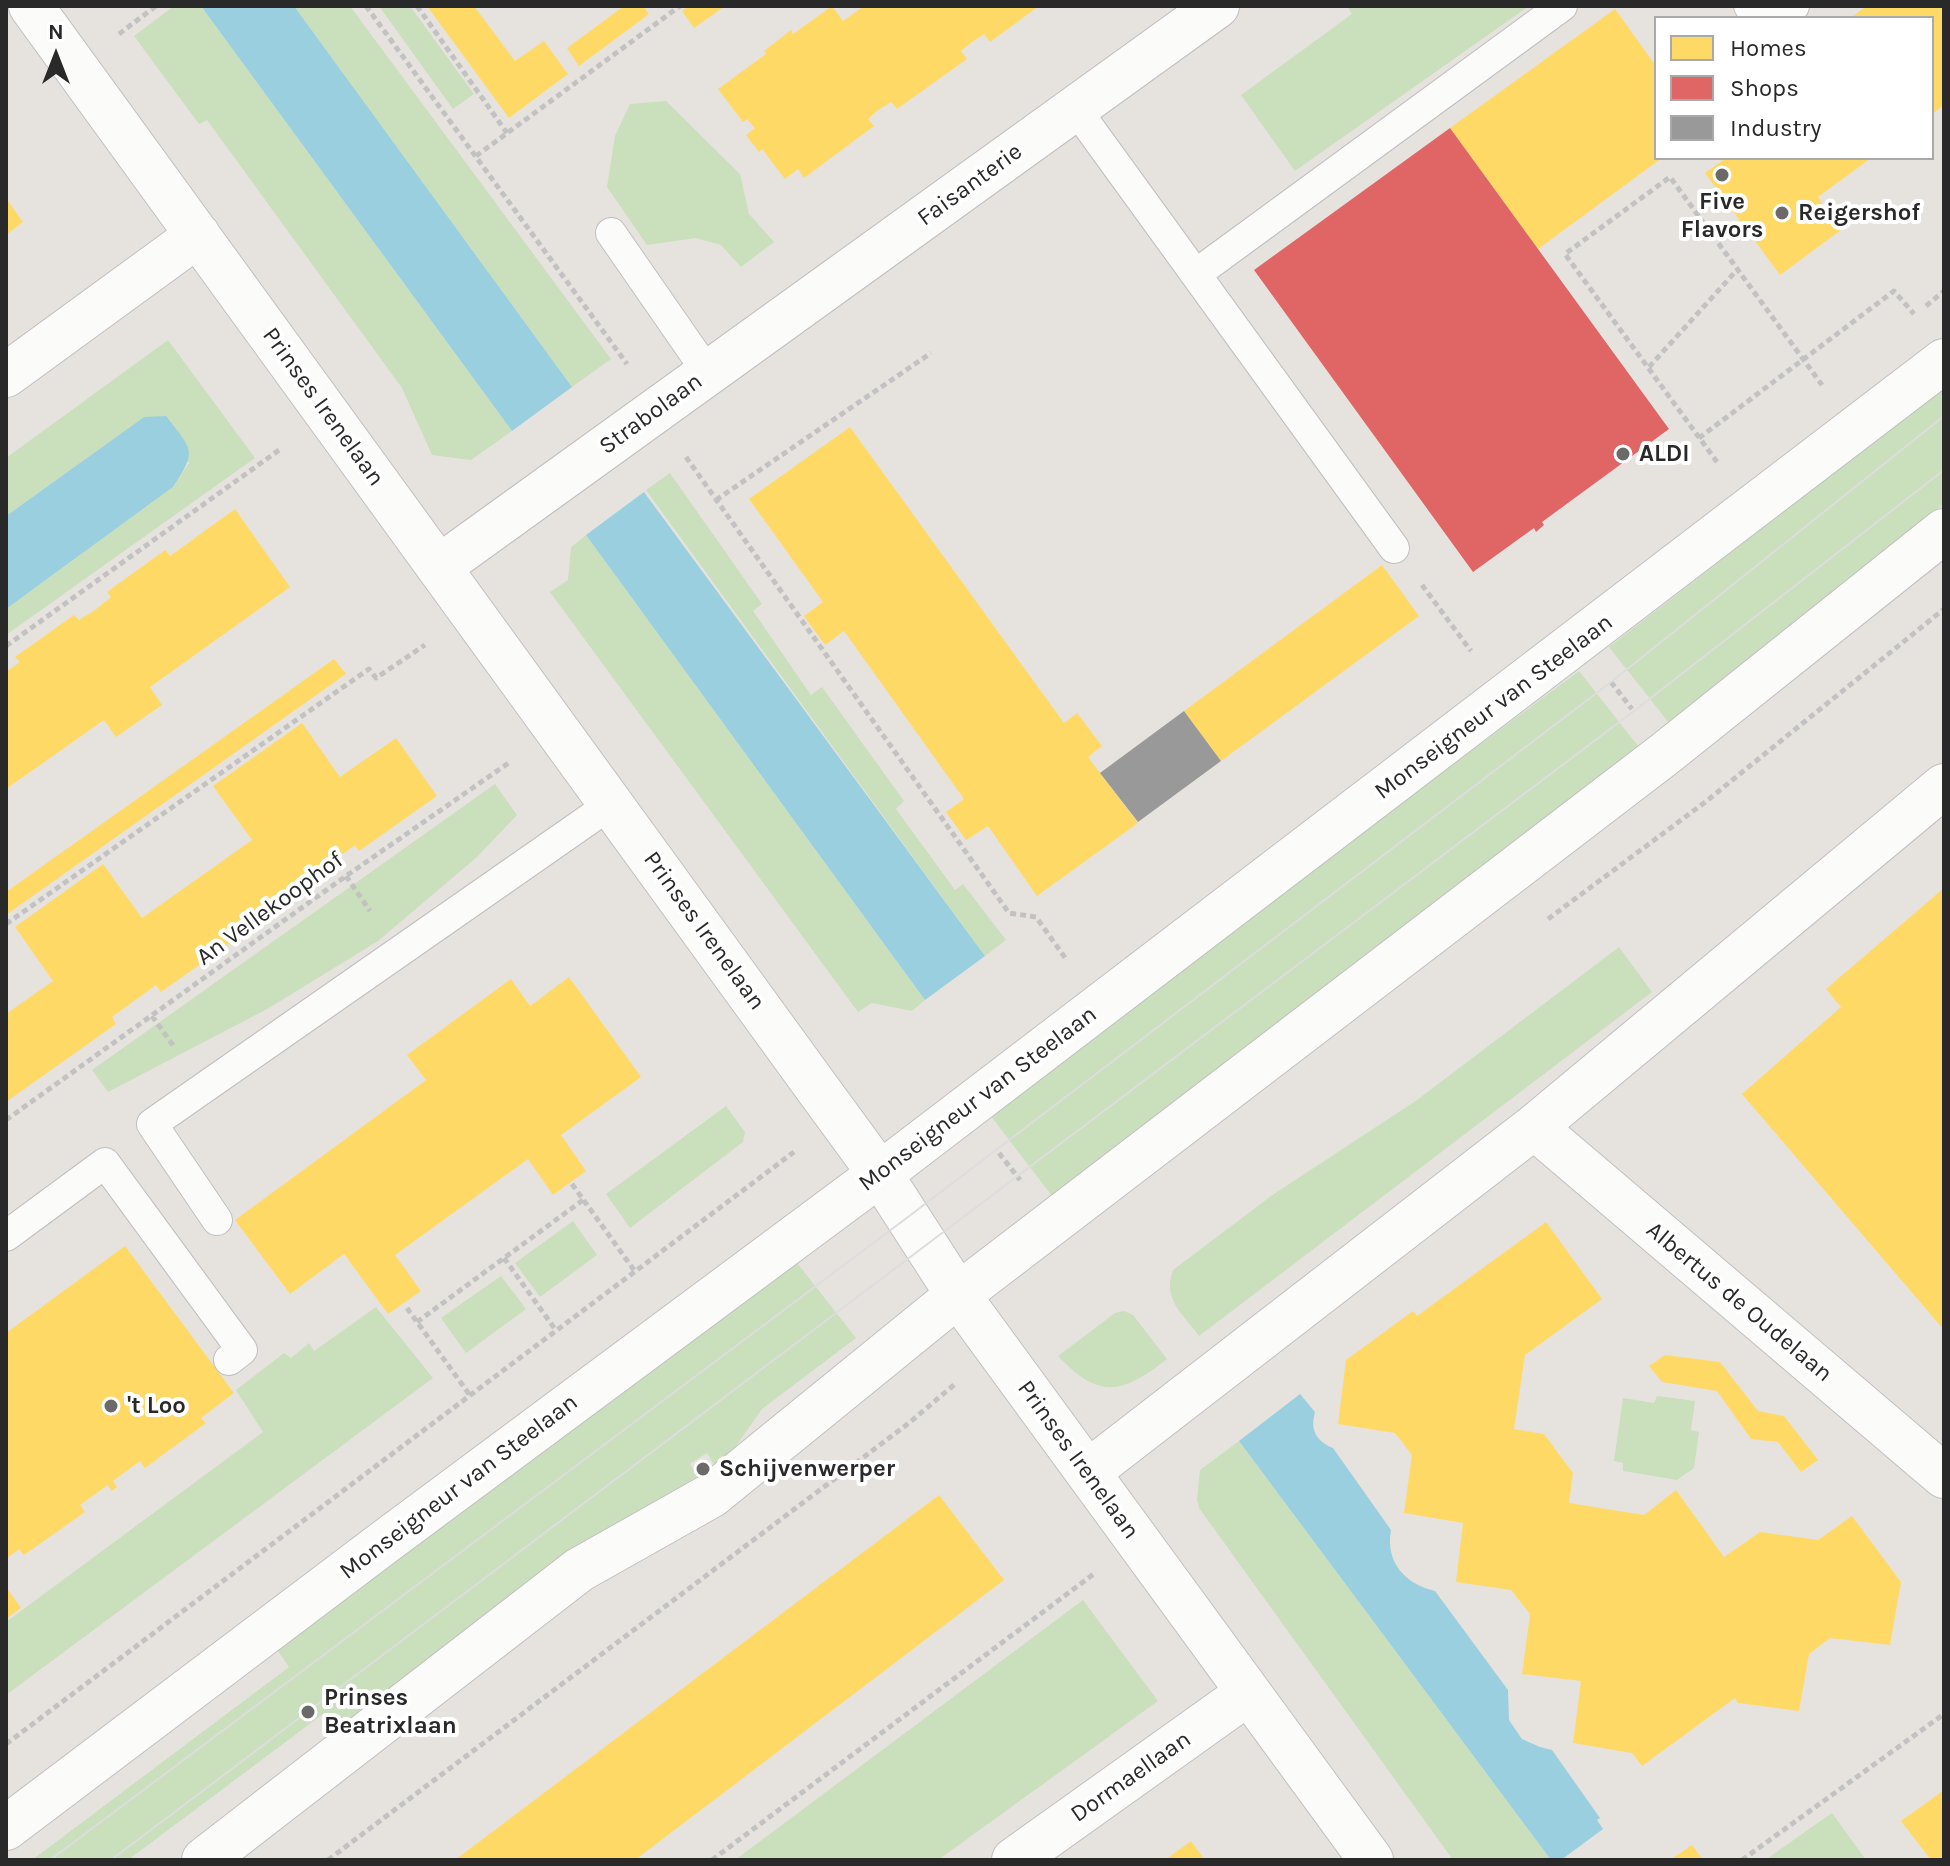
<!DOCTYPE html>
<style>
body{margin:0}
#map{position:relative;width:1950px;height:1866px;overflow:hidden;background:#e6e3df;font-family:Karla,sans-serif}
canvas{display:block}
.frame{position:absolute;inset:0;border:8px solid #292929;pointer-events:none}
.legend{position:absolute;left:1654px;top:16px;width:280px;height:144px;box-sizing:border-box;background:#fff;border:2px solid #a9a9a9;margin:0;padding:10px 14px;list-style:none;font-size:24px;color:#292929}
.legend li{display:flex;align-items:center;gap:16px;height:40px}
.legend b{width:40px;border:2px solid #a9a9a9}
.north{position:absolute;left:16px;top:16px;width:80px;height:80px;-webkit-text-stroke:6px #fff;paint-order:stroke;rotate:0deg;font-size:22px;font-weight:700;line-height:32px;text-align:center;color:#292929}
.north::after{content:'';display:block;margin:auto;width:28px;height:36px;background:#292929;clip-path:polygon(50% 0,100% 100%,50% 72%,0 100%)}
</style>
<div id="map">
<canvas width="1950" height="1866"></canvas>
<div class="frame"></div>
<ul class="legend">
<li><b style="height:22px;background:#ffd966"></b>Homes</li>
<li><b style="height:22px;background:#e06666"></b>Shops</li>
<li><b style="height:22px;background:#999"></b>Industry</li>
</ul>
<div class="north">N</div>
</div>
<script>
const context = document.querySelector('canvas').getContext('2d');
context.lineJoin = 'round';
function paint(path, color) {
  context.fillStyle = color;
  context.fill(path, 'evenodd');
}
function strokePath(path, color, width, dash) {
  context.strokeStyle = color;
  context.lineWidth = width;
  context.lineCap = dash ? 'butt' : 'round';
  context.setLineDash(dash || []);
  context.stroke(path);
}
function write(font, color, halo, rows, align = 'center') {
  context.font = font + ' Karla,sans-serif';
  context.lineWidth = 8;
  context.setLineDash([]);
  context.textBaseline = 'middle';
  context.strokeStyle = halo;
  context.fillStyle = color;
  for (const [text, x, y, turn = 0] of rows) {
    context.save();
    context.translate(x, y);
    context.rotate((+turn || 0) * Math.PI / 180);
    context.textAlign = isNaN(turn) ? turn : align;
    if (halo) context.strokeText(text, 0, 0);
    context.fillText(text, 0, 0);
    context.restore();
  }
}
const green = new Path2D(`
 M174,6H201L512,431L471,460L432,455L402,388L207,120L199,124L134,36Z
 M294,6H350L611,359L572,387Z
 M379,6H410L474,94L453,109Z
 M1347,6H1529L1295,171L1241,95L1352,14Z
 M666,101L740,174L749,214L774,242L741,267L721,245L696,238L647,245L607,187L615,136L630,104Z
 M168,340L255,458L6,635V609L173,487L189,463L144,417L6,516V458Z
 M1944,388V504L1669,723L1609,647Z
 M670,473L762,604L753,611L811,695L822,687L904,801L896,809L955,890L963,884L1006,940L985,956L646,490Z
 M586,535L925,1000L912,1011L872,1003L858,1012L550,592L568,580L571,547Z
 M1579,671L1642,751L1052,1196L987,1111Z
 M495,784L517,815L477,857L378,941L269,1008L108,1092L92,1070Z
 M1619,947L1652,992L1199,1336C1183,1314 1162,1299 1173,1270L1271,1196L1417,1100Z
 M726,1106L745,1132L743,1142L630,1228L606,1194Z
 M573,1221L597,1255L540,1297L515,1263Z
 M794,1259L856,1338L762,1409L726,1460L715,1466L707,1453L690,1464L698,1476L580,1547L337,1729L323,1714L128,1860H32L289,1667L276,1648L311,1626Z
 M501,1276L526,1309L466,1353L441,1318Z
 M376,1307L433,1378L6,1695V1622L263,1432L236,1390L284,1353L291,1358L309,1343L314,1351Z
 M1124,1311L1133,1315L1167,1359C1122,1394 1100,1400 1058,1356L1115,1313Z
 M1657,1396L1695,1401L1691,1430L1699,1432L1694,1468L1677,1480L1623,1471V1463L1614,1461L1623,1398L1654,1403Z
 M1239,1441L1551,1860H1453L1199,1508L1197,1500L1200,1470Z
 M1083,1600L1158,1701L938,1860H735Z
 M1832,1813L1866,1860H1765Z`);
const water = new Path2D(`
 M201,6H294L572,387L512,431Z
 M166,416C192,450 198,450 173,487L6,609V516L144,417Z
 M644,492L985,956L925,1000L586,535Z
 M1300,1394L1315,1412C1310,1430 1316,1441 1333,1448L1391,1530C1385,1562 1405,1584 1435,1591L1508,1690L1509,1720L1522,1739L1540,1747L1552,1750L1600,1818L1597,1820L1603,1829L1561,1860H1551L1239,1441Z`);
const homes = new Path2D(`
 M427,6H474L515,61L544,41L568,74L509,118Z
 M624,6H643L649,14L579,66L567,48Z
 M689,6H725L694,28L682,11Z
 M832,6L843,21L864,6H1039L990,42L984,34L972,42L961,51L967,59L897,109L891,102L878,110L868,119L874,126L804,178L798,169L785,179L762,149L759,152L746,135L755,128L747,119L743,122L718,89L766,54L764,51L791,30L793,34Z
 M1867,6H1944V105L1932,114V18H1850Z
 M1615,9L1656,66V158H1662L1538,249L1450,128Z
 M1726,158H1871L1818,197L1841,230L1780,275L1705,173Z
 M6,198L23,222L6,235Z
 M850,427L1064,723L1077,713L1102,746L1088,757L1138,823L1037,896L988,826L966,840L946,812L964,799L844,631L825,645L804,616L823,602L749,499Z
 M235,509L290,587L150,687L162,705L116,737L104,720L6,789V672L20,662L15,657L74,615L79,620L95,610L111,597L107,592L165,550L170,556Z
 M1382,565L1419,616L1221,761L1184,711Z
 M334,659L346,674L6,915V892Z
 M302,723L340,777L396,738L437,796L359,851L355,845L311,877L315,883L161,992L156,985L112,1017L116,1024L6,1102V1014L53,981L15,927L103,864L142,918L252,840L213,786Z
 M1944,888V1330L1742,1094L1841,1007L1826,989Z
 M569,977L641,1077L561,1135L586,1171L553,1195L528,1159L395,1255L421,1291L388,1314L344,1254L290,1294L235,1220L426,1080L407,1055L511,979L530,1006Z
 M1546,1222L1602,1299L1525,1355L1514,1429L1544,1434L1573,1473L1569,1503L1644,1515L1676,1490L1724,1557L1760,1532L1818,1540L1852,1516L1901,1582L1890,1645L1830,1638L1809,1654L1799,1711L1738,1703L1735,1698L1642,1766L1632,1753L1573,1743L1581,1681L1522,1674L1530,1614L1511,1590L1456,1582L1463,1523L1404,1513L1412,1455L1395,1433L1338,1424L1346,1360L1413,1311L1417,1316Z
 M125,1246L234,1393L201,1418L206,1423L145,1468L140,1461L113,1481L117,1487L112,1491L108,1485L80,1505L85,1512L24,1555L19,1549L6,1559V1333Z
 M1665,1355L1720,1362L1758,1411L1784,1416L1818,1460L1801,1472L1778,1442L1751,1439L1717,1391L1662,1382L1649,1366Z
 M939,1495L1004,1580L635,1860H455Z
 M6,1587L21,1608L6,1619Z
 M1944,1790V1860H1931L1901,1821Z
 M1191,1841L1205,1860H1165Z
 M1692,1845L1703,1860H1670Z`);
const shops = new Path2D(`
 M1450,128L1669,429L1542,522L1544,525L1536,532L1534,528L1473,572L1254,270Z`);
const industry = new Path2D(`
 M1184,711L1221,761L1138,822L1100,773Z`);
const path = new Path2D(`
 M366,6L627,364
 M417,6L507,133
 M119,34L156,6
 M476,156L680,6
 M1926,306L1944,291
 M1649,367L1737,270
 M1699,438L1894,291L1914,314
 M686,457L1009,913L1036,917L1066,959
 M1717,462L1565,254L1670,177L1822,385
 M716,500L931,353
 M1422,585L1471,651
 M6,646L282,448
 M1611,682L1632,709
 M346,876L370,911
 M1548,919L1704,803L1944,609
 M6,924L369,669L376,678L425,645
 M152,1016L175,1048
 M6,1120L346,876L510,762
 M999,1153L1020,1180
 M572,1184L634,1270
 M504,1258L555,1329
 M407,1308L469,1394
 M417,1322L583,1200
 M6,1744L794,1152
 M328,1860L909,1423L955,1384
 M712,1860L1095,1573
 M1742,1860L1944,1714`);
const lane = new Path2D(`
 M1749,6L1758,18
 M1777,18L1794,6
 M1075,108L1394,548
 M611,233L708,373
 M1196,274L1562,6
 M217,1220L152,1124L611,804
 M6,1236L105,1163L242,1350L229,1360`);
const street = new Path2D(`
 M31,6L820,1092L880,1174L958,1295L1371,1860
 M6,375L198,235
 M439,567L1217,6
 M1534,1127L1944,1476
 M1088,1472L1534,1127L1944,786
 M1014,1860L1248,1693`);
const secondary = new Path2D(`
 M6,1828L386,1541L880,1174L1944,361
 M204,1860L579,1570L712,1495L958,1295L1666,753L1944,531`);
const tram = new Path2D(`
 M50,1860L908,1217L1611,682L1944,416
 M111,1860L1634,711L1944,470`);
const markers = [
 [1722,175,8,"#6b6a69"],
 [1782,213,8,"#6b6a69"],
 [1623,454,8,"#6b6a69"],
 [111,1406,8,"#6b6a69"],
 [703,1469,8,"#6b6a69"],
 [308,1712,8,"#6b6a69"]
];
const streetNames = [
 ["Faisanterie",970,185,-36],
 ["Prinses Irenelaan",323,407,54],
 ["Strabolaan",651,414,-36],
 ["Monseigneur van Steelaan",1494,707,-37],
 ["An Vellekoophof",270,909,-36],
 ["Prinses Irenelaan",704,931,54],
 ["Monseigneur van Steelaan",978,1099,-37],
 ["Albertus de Oudelaan",1739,1302,40],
 ["Prinses Irenelaan",1078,1460,54],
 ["Monseigneur van Steelaan",459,1487,-37],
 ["Dormaellaan",1131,1777,-35]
];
const poiNames = [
 ["Five",1722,202,"center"],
 ["Flavors",1722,230,"center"],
 ["Reigershof",1798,213],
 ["ALDI",1639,454],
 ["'t Loo",127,1406],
 ["Schijvenwerper",719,1469],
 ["Prinses",324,1698],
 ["Beatrixlaan",324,1726]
];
paint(green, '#cadfbb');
paint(water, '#9acfe0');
paint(homes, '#ffd966');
paint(shops, '#e06666');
paint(industry, '#999');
strokePath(lane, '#c0bfc0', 32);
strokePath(street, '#c0bfc0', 46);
strokePath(secondary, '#c0bfc0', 46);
strokePath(path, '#c3c2c2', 5, [6, 4]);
strokePath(lane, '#fbfbfa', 30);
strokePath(street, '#fbfbfa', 44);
strokePath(secondary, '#fbfbfa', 44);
strokePath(tram, '#ddddde', 2);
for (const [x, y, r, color] of markers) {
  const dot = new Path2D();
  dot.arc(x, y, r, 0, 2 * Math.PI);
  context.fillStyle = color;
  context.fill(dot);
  strokePath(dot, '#fff', 3);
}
write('24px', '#292929', '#fff', streetNames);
write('bold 24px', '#292929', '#fff', poiNames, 'left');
</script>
